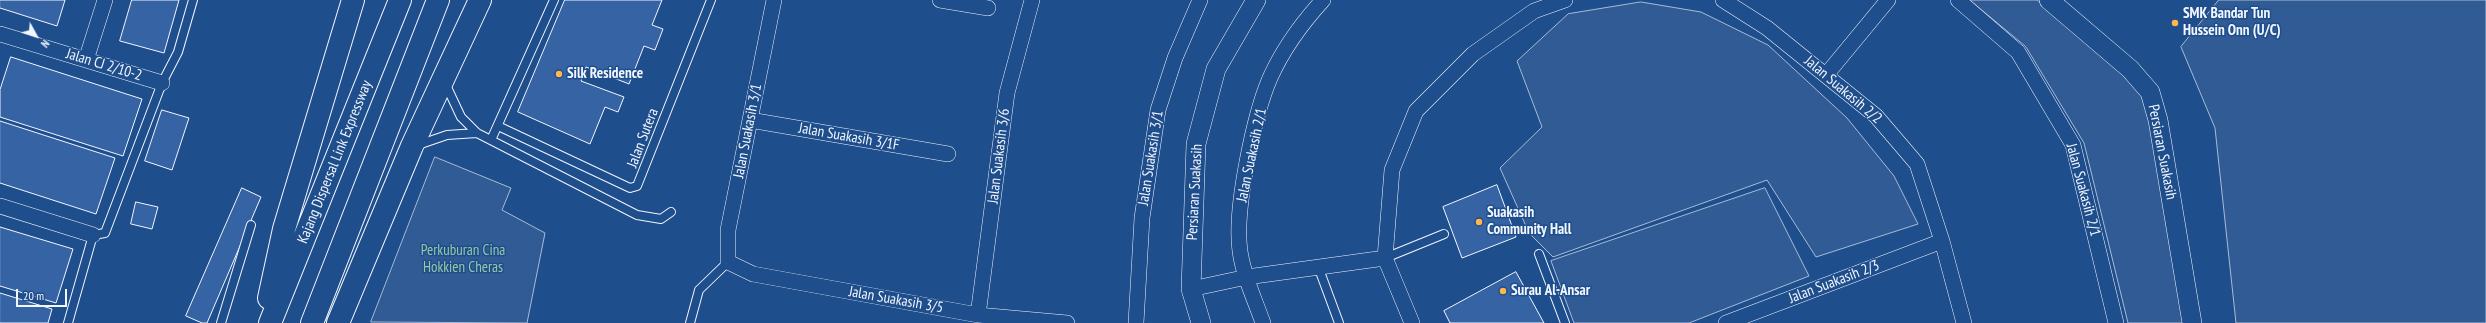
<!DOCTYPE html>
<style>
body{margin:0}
#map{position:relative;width:2486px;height:323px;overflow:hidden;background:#1f4e8c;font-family:"PT Sans Narrow",sans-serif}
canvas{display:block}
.north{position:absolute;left:16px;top:16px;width:40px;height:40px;-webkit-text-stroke:3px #1f4e8c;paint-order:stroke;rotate:130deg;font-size:11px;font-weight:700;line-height:16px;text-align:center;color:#f2f6ff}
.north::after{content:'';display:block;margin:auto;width:14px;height:18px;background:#f2f6ff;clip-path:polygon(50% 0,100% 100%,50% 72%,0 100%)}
.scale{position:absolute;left:16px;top:289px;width:51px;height:18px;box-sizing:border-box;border:2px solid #f2f6ff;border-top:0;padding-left:5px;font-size:12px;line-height:14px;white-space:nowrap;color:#f2f6ff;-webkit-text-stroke:3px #1f4e8c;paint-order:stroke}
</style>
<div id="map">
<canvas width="2486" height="323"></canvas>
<div class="north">N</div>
<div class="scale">20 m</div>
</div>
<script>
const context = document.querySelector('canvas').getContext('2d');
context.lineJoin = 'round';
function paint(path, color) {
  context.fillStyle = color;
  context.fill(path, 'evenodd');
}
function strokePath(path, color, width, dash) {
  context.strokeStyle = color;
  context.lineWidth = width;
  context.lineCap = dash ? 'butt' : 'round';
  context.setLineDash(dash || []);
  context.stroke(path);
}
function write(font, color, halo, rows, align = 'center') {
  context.font = font + ' "PT Sans Narrow",sans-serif';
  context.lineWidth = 3;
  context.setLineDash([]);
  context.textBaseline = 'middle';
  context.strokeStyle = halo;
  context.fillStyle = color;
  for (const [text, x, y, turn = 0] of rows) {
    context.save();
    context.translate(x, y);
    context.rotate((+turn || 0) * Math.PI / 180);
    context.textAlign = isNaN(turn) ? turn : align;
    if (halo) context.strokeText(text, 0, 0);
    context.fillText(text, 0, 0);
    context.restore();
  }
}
const built = new Path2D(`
 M1970,0H2037L2124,74L2144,96L2151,126L2183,323H2128L2084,143L2026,47Z
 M2219,0H2486V323H2236L2215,128L2181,47Z
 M1641,2L1701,12L1768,45L1847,118L1894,176L1918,224L1816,257L1767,180L1553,257L1529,233L1500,168L1542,127L1517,61L1568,14Z
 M435,157L511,188L502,210L545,233L527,323L371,322Z
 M1765,188L1809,276L1689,323H1574L1551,261Z`);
const building = new Path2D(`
 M0,0H65L57,26L0,8Z
 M132,0H179L164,53L120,41Z
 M565,0H662L652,25L663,29L655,50L644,46L629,84L586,67L581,81L624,97L618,112L605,107L590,144L518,112Z
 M11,57L142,99L123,156L0,117V90Z
 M162,110L189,118L172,170L145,161Z
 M0,121L115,158L96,214L0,183Z
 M1497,185L1516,237L1462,258L1443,207Z
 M242,188L261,197L207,323H202L186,316Z
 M136,202L158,207L152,229L131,224Z
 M0,227L73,249L56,303L0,286Z
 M1516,272L1544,323H1450L1444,311Z
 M0,293L52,309L48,323H0Z`);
const service = new Path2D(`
 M445,83L461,117L477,133L637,215L661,219L671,212
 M498,126L630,188L637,186L711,0
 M491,140L554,0
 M415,146L447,135L477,133
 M1539,254L1565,323
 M1385,258L1444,234
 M1319,269L1339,323
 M68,323L93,235L105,233L162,83L178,52L193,0
 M221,323L251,225
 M690,323L699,290L728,262`);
const minor = new Path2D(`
 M774,0L728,230V262L753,274L978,315L1067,323
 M940,0L988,8
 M1723,0L1767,28L1876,116L1917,164L1942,241L1964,323
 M1958,0L2018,52L2073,145L2116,323
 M0,34L162,83
 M86,60L105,0
 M1826,75L1888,0
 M750,120L948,154
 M0,206L93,235
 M1191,289L1247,277L1385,258
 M978,315L1007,93L1032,0
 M1136,323L1142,218L1158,110L1175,58L1200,0
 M1263,323C1255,300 1243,275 1240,251C1234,210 1254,115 1270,78C1283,49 1302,23 1323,0
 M1412,323L1385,258L1392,170L1416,111L1473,54L1534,11L1565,0
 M1726,323L1942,241`);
const tertiary = new Path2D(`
 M2049,0L2130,69L2150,92L2158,120L2192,323
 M1201,323L1191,289L1196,144L1216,69L1256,0`);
const motorway = new Path2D(`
 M269,298L284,229L353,0
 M270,323L400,0
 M312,323L438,0
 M338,323L412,146L480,0`);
const markers = [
 [2175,23,4,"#ffb74d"],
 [559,74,4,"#ffb74d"],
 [1479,222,4,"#ffb74d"],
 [1503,291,4,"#ffb74d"]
];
const poiNames = [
 ["SMK Bandar Tun",2183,14],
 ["Hussein Onn (U/C)",2183,31],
 ["Silk Residence",567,74],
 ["Suakasih",1487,213],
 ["Community Hall",1487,230],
 ["Surau Al-Ansar",1511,291]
];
const streetNames = [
 ["Jalan CJ 2/10-2",104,65,17],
 ["Jalan Suakasih 2/2",1843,90,40],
 ["Jalan Suakasih 3/1",748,131,-79],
 ["Jalan Suakasih 3/1F",849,137,10],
 ["Jalan Sutera",643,138,-69],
 ["Persiaran Suakasih",2162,152,79],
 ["Jalan Suakasih 2/1",1252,155,-78],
 ["Jalan Suakasih 3/6",999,156,-83],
 ["Jalan Suakasih 3/1",1151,158,-81],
 ["Kajang Dispersal Link Expressway",335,162,-68],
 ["Jalan Suakasih 2/1",2083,190,75],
 ["Persiaran Suakasih",1195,192,-87],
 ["Jalan Suakasih 2/3",1834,282,-21],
 ["Jalan Suakasih 3/5",896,300,10]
];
const parkNames = [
 ["Perkuburan Cina",463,251],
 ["Hokkien Cheras",463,268]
];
paint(built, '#305b95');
strokePath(built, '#a8bbd7', 1);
paint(building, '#3563a3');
strokePath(building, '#f2f6ff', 1);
strokePath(service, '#f2f6ff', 10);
strokePath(minor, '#f2f6ff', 16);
strokePath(tertiary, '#f2f6ff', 20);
strokePath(motorway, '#f2f6ff', 24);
strokePath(service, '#1f4e8c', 8);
strokePath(minor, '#1f4e8c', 15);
strokePath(tertiary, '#1f4e8c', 19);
strokePath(motorway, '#1f4e8c', 22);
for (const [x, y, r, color] of markers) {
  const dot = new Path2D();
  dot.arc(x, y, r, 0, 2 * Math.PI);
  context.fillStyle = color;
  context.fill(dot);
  strokePath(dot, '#1f4e8c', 1.5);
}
write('bold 15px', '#f2f6ff', '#1f4e8c', poiNames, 'left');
write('15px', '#f2f6ff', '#1f4e8c', streetNames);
write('15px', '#97c8a6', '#1f4e8c', parkNames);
</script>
